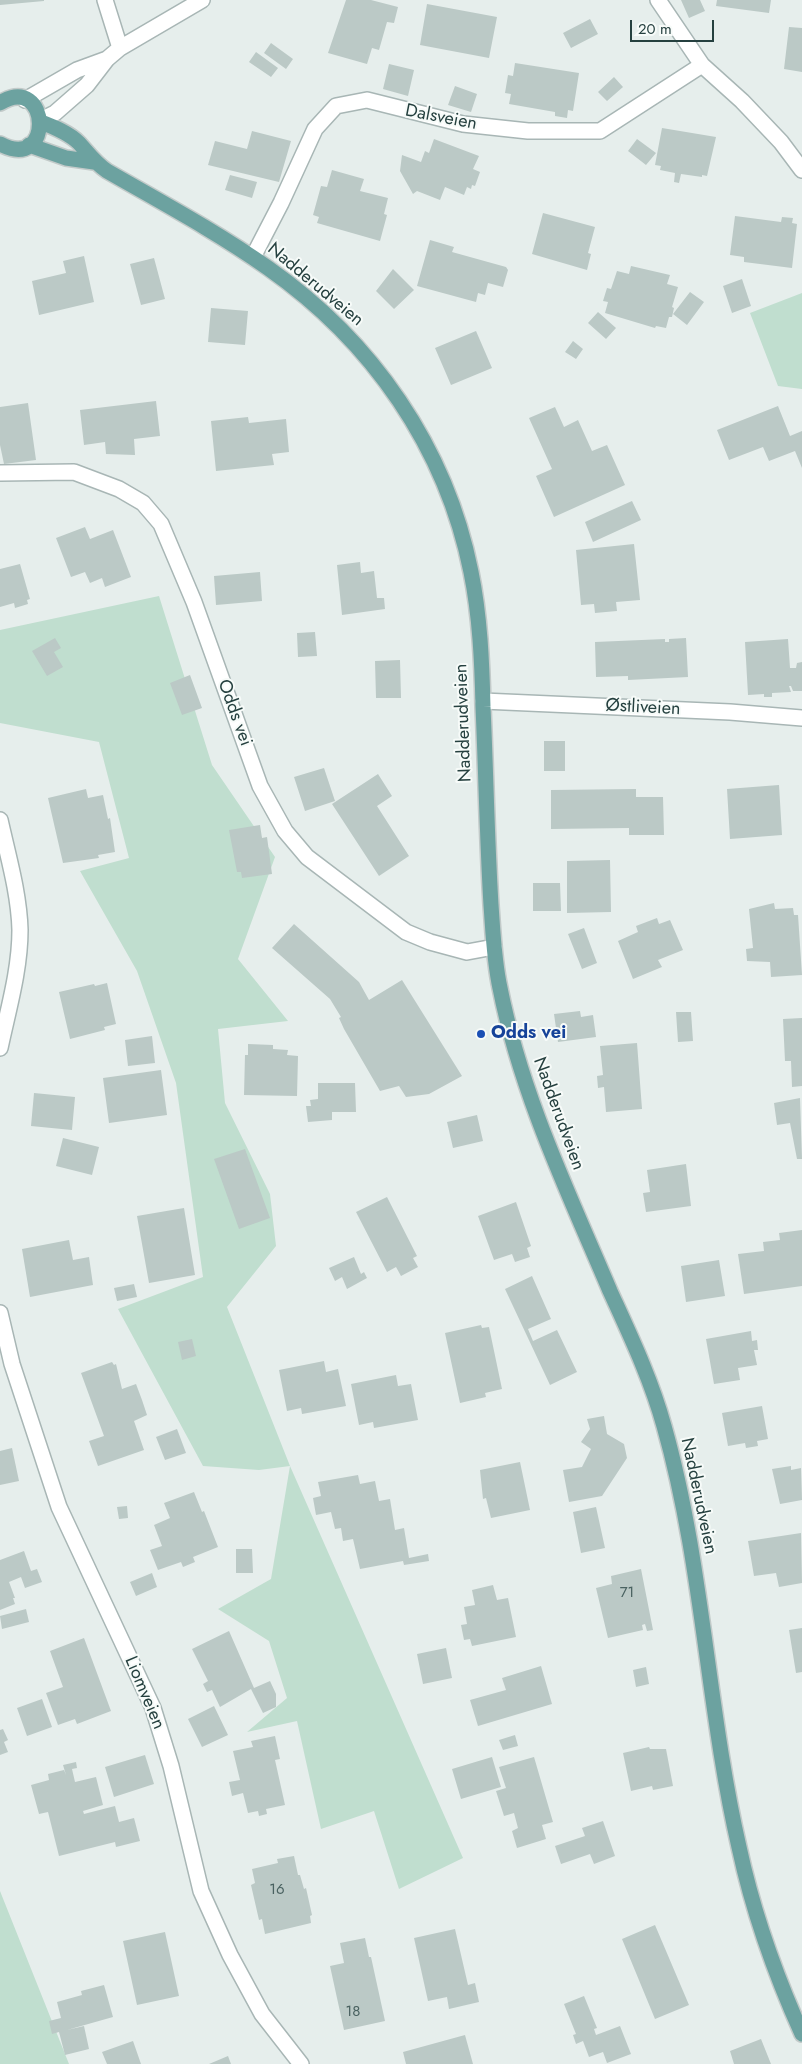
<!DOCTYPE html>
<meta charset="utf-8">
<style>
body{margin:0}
#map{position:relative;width:802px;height:2064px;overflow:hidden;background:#e6eeec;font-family:Jost,sans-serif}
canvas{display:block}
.scale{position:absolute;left:630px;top:20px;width:84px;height:22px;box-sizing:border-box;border:2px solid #25403f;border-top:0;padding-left:6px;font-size:15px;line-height:18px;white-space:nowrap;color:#25403f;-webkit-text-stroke:4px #f7fbf9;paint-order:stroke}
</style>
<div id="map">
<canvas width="802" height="2064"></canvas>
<div class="scale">20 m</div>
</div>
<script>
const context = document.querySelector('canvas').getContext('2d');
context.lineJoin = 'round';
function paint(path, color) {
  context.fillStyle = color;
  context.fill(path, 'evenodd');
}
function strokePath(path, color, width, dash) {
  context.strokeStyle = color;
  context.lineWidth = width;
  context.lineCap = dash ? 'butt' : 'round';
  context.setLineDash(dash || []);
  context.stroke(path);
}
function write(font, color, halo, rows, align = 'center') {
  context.font = font + ' Jost,sans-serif';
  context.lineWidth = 4;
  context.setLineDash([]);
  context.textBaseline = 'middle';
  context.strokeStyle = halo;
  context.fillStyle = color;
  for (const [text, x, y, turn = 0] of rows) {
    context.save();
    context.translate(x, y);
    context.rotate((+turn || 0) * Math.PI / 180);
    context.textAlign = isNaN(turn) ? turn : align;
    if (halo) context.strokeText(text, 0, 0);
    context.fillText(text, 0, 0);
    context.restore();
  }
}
const green = new Path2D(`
 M802,293V389L778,386L750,313Z
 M159,596L212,765L275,857L238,959L288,1021L218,1029L225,1103L270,1194L276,1246L227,1307L290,1466L463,1858L399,1889L374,1811L321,1829L297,1721L247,1732L287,1698L269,1641L218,1609L271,1579L290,1466L259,1470L203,1466L118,1309L203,1277L176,1083L137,971L80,871L129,858L99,742L0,723V630Z
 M0,1891L69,2064H0Z`);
const building = new Path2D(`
 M0,0H44V1L0,5Z
 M346,0H371L398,7L394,23L387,22L379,50L372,48L367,64L328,53Z
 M681,0H700L705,11L689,18Z
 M717,0H771L769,13L716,6Z
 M427,4L497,17L489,58L420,45Z
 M590,19L598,34L571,48L563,33Z
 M789,27L802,28V72L784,69Z
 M271,43L293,59L286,69L264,53Z
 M256,52L278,68L271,77L249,62Z
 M515,63L579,73L573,111L568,110L567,118L555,116V112L509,104L511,94L505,93L508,75L513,76Z
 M389,64L414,70L408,96L383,89Z
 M614,77L623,87L607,101L598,92Z
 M455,86L477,94L471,112L448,105Z
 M662,128L716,137L707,176L702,175V177L681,174L679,183L674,182L675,173L660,170L661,166L655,165Z
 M252,131L291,141L279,182L208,165L215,141L247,149Z
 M434,139L479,156L473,169L480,172L475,186L472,185L471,189L467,187L464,195L445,187L440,200L417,191L413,194L400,171L402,155L421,162L425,151L429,153Z
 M637,139L656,153L646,165L628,151Z
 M332,170L364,179L360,191L388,198L384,214L387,215L380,241L317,223L319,217L313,215L321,186L327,187Z
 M230,175L257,182L252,198L225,190Z
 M543,213L595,227L588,253L591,254L587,270L532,254Z
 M735,216L781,222L782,217L793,218L792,223L797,224L792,268L744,262V257L730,255Z
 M430,240L454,247L452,252L506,267L508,270L503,287L488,283L485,295L478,293L476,302L417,286Z
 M84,256L94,302L39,315L32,281L66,273L63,261Z
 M154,258L165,299L141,305L130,264Z
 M631,266L670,275L667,284L678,287L672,307L674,308L672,317H669L666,328L656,326L655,328L605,313L608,302L603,301L607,288L611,289L617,271L629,274Z
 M393,269L414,290L394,309L376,291Z
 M742,279L751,306L732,313L723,286Z
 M690,292L704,302L687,325L673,314Z
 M211,308L248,311L245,345L208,342Z
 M598,312L616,328L606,339L588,323Z
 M476,331L492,368L451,385L435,348Z
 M573,341L583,349L576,359L565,352Z
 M156,401L160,436L134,439L135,455L106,454L105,442L84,445L80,410Z
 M28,403L36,460L4,464L0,445V407Z
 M778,406L790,436L802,431V468L795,451L769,461L763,447L729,460L717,430Z
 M555,407L564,427L578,420L592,451L607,445L625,485L554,517L536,476L552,469L529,418Z
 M248,417L249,423L286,419L289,452L272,454L274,465L216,471L211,421Z
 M632,501L641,520L593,542L585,522Z
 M85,527L90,539L113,530L131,577L105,587L102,578L90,583L85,572L71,577L56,538Z
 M634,544L640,600L616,602L617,611L595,613L594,604L581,605L576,550Z
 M360,562L361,573L374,571L377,598H384L385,609L342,615L337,565Z
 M20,564L30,599L27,600L28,604L15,608L14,603L0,607V569Z
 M260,572L262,601L216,605L214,576Z
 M315,632L317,656L298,657L297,633Z
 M55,638L61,648L54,652L63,667L47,676L32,651Z
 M686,638L688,677L628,680V676L596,677L595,642L665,639V642H669V639Z
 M788,639L790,668H796L797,663L802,662V691H793L791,686H789L791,692L772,693V697H764V694L748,695L745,642Z
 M400,660L401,698H376L375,661Z
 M190,675L202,708L182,715L170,683Z
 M544,741H565V771H544Z
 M324,768L335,801L305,811L294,777Z
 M378,774L392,796L377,806L409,856L379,876L332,804Z
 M779,785L782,835L730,839L727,789Z
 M86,789L88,798L103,795L108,819L110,818L115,852L98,855L99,858L63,863L48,798Z
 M636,789V797H663L664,835H629V828L551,829V790Z
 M260,825L262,838L267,837L272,874L242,878L241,872H237L229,830Z
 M610,860L611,912L567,913V861Z
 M533,883H560L561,911H533Z
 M774,903L775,909L793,908L794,915H798L802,975L771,977L770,962L747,961L746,949L753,948L749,909Z
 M657,918L659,924L670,920L683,950L658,960L662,967L633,979L618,941L638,932L636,926Z
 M294,924L359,982L369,1000L402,980L462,1076L429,1094L406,1097L399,1086L380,1091L344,1029L339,1018L341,1017L330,999L272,948Z
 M584,928L597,963L582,969L568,934Z
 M107,983L116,1024L104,1027L105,1030L70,1039L59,992L94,984L95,986Z
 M580,1011L581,1017L593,1015L596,1037L558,1042L554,1014Z
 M676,1012H691L693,1041L678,1042Z
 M802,1018V1086L792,1087L791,1061H785L783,1019Z
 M152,1036L155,1063L128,1066L125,1040Z
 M637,1043L642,1109L606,1112L604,1087L598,1088L597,1076L603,1075L600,1046Z
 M248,1044L273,1045V1049L288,1050L287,1055L298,1056L297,1096L244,1095L245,1055H248Z
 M161,1070L167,1115L109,1123L103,1078Z
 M318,1083H355L356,1112H332V1120L308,1122L306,1106H311L310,1100L318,1099Z
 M34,1093L75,1097L72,1130L31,1126Z
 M800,1098L802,1159H797L790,1123L777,1125L774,1103Z
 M477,1115L483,1141L453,1148L447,1122Z
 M63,1138L99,1147L92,1175L56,1166Z
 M245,1149L270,1218L239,1229L214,1159Z
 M686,1164L691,1206L646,1212L643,1193L650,1192L647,1170Z
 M387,1197L417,1256L413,1258L418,1267L401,1276L396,1267L387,1272L356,1212Z
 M516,1202L531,1246L527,1248L530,1257L515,1262L512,1254L494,1260L478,1216Z
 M184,1208L195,1275L149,1283L137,1216Z
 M802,1230V1286L744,1294L738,1254L764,1251L763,1242L780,1240L779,1233Z
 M69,1240L73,1260L89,1257L93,1285L30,1297L22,1249Z
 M354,1257L361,1274L364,1272L367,1278L347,1289L342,1277L335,1281L329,1268Z
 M719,1260L725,1296L686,1302L681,1266Z
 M532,1276L551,1319L528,1329L533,1341L557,1330L577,1372L550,1385L505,1289Z
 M134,1284L137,1297L117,1301L114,1288Z
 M481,1325L482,1328L489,1327L502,1389L485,1393L486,1397L460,1403L445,1333Z
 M751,1331L752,1341L757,1340L758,1350H754L757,1365L738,1368L740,1380L714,1384L706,1339Z
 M192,1339L196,1356L182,1360L178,1342Z
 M324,1361L326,1372L338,1369L346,1406L302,1414L301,1408L287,1411L279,1370Z
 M112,1362L114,1365L116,1364L122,1389L136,1384L142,1400L147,1415L134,1421L144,1450L98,1466L89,1441L104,1436L81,1373Z
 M396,1375L398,1386L411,1384L418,1420L374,1428L373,1422L359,1425L351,1384Z
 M762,1406L768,1439L757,1441L758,1446L746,1448L745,1443L728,1446L722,1413Z
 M604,1416L607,1434L624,1444L627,1458L602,1496L569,1502L563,1470L582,1467L591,1449L581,1442L590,1429L587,1419Z
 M177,1429L186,1453L165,1460L156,1437Z
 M12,1448L19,1481L0,1485V1451Z
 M520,1462L530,1510L491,1518L486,1498L483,1499L480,1470Z
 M791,1466V1470L801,1468L802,1500L780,1504L772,1469Z
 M358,1475L360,1484L375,1481L379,1501L390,1499L395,1530L404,1528L409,1558L428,1554L429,1561L404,1565L403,1561L360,1569L353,1539L343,1541L341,1528L335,1529L331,1512L316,1515L313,1498L321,1496L318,1482Z
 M194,1492L202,1512L204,1511L218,1547L193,1557L195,1562L183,1567L181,1562L158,1570L150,1550L162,1546L154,1525L170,1518L164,1503Z
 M127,1506L128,1518L119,1519L117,1507Z
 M596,1507L605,1548L581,1553L573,1512Z
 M801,1533L802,1583L779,1587L776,1573L754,1576L748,1541Z
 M236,1549H252L253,1573H236Z
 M24,1551L31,1571L37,1569L42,1582L25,1588L21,1577L9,1582L15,1598H13L15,1604L0,1610V1560Z
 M641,1569L653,1630L647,1631L645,1624L642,1625L643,1630L608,1638L596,1588L612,1584L611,1576Z
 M152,1573L157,1587L136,1596L130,1582Z
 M493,1585L497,1600L508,1598L516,1637L472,1646L470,1639L464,1640L461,1625L467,1624L464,1607L475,1605L472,1590Z
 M26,1609L29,1622L2,1629L0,1616Z
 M802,1628V1672L796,1673L789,1630Z
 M229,1631L254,1688L270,1681L276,1694V1707L263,1713L251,1689L220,1707L212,1690L207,1692L203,1684L208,1681L192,1649Z
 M84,1638L111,1711L77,1724L75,1719L58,1725L46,1693L63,1687L50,1651Z
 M446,1648L452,1678L423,1684L417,1654Z
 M541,1666L552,1704L478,1726L470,1700L506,1690L502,1678Z
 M646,1667L649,1684L636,1687L633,1670Z
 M42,1699L52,1727L27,1736L17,1708Z
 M214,1706L228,1735L202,1747L188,1719Z
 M3,1729L8,1740L4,1742L8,1752L0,1755V1730Z
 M515,1735L518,1746L503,1750L499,1740Z
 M275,1736L280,1759L275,1760L285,1805L266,1809L267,1814L259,1816L258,1811L248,1813L243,1793L232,1796L229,1782L240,1780L233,1751L253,1747L251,1741Z
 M649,1747L650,1749H666L673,1786L653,1790L652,1786L631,1791L623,1753Z
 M145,1755L154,1784L114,1797L105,1767Z
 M492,1757L501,1787L461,1799L452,1769Z
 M534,1757L553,1822L542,1825L546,1839L517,1848L512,1831L518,1828L514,1813L504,1816L496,1791L506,1788L499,1767Z
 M76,1762L77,1768L72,1769L75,1782L96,1777L103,1805L83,1811L84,1814L115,1806L119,1822L134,1818L140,1841L116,1847L115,1842L59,1856L48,1812L39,1814L31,1785L49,1780L48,1774L64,1770L66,1775L63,1765Z
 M603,1821L615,1856L594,1864L590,1854L561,1864L555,1846L585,1836L582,1828Z
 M294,1856L298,1875H300L304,1889L306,1888L312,1915L310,1916L311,1923L265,1934L262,1919L259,1920L251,1885L255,1883L252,1869L278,1863L277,1859Z
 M655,1925L689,2005L655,2019L622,1939Z
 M455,1929L468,1985L475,1983L479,2002L449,2009L447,1997L428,2001L414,1938Z
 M165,1932L179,1996L137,2005L123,1941Z
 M365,1938L369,1957H371L385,2021L344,2030L330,1966L344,1963L340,1943Z
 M104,1985L113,2017L67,2030L84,2026L89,2049L65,2055L59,2032L52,2034L49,2021L61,2018L57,2002L82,1995L81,1991Z
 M584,1996L597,2028L594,2029L596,2035L620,2026L631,2054L607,2063L603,2052L589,2057L583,2041L576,2044L573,2035L576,2034L564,2004Z
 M465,2035L473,2064H406L403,2052Z
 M761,2039L771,2064H734L730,2051Z
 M133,2041L141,2064H107L102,2052Z
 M228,2056L231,2064H209Z`);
const minor = new Path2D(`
 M105,0L120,48
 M658,0L702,65L742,101L781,142L802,170
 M25,100L77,70L107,59
 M41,120L55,113L87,85L107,59L120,48L202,0
 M253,257L281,203L315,129L336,106L367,100L463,124L528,131H600L702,65
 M0,473L74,472L119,489L143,503L161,524L194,602L260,786L285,831L307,857L406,932L430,942L467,952L494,947
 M483,701L730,712L802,718
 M0,820C8,856 19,893 20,930C20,970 8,1010 0,1048
 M0,1313L12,1364L59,1507L153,1708L171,1766L201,1891L230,1955L262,2014L301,2064`);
const major = new Path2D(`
 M0,103C50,72 55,173 0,144
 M41,122C54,127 69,133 79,143C89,154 95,163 107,171C161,202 217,232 268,268C372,341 446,447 471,572C480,616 482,662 483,707C486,773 487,839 491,905C493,932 494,961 500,988C521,1094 568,1192 610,1291C630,1335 651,1379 664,1426C703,1563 707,1708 739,1847C753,1912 775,1974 802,2034
 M29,145L66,158L94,162`);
const markers = [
 [481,1034,5,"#1a4fb4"]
];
const numberNames = [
 ["71",627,1593],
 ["16",277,1890],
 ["18",353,2012]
];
const streetNames = [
 ["Dalsveien",441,118,11],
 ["Nadderudveien",315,285,40],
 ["Østliveien",643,708,3],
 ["Odds vei",234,713,70],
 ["Nadderudveien",464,723,-92],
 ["Nadderudveien",558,1114,70],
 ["Nadderudveien",698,1496,78],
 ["Liomveien",144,1693,67]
];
const transitNames = [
 ["Odds vei",491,1034]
];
paint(green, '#c0decf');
paint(building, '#bbc9c6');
strokePath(minor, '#a8b6b5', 18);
strokePath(major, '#c2cac9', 18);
strokePath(minor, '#fff', 15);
strokePath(major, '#6ca2a0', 15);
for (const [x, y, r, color] of markers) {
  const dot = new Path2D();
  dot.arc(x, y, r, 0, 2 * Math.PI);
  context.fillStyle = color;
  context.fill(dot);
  strokePath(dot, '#f7fbf9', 2);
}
write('15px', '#4a6261', null, numberNames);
write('18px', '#25403f', '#f7fbf9', streetNames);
write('bold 18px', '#164399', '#f7fbf9', transitNames, 'left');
</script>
